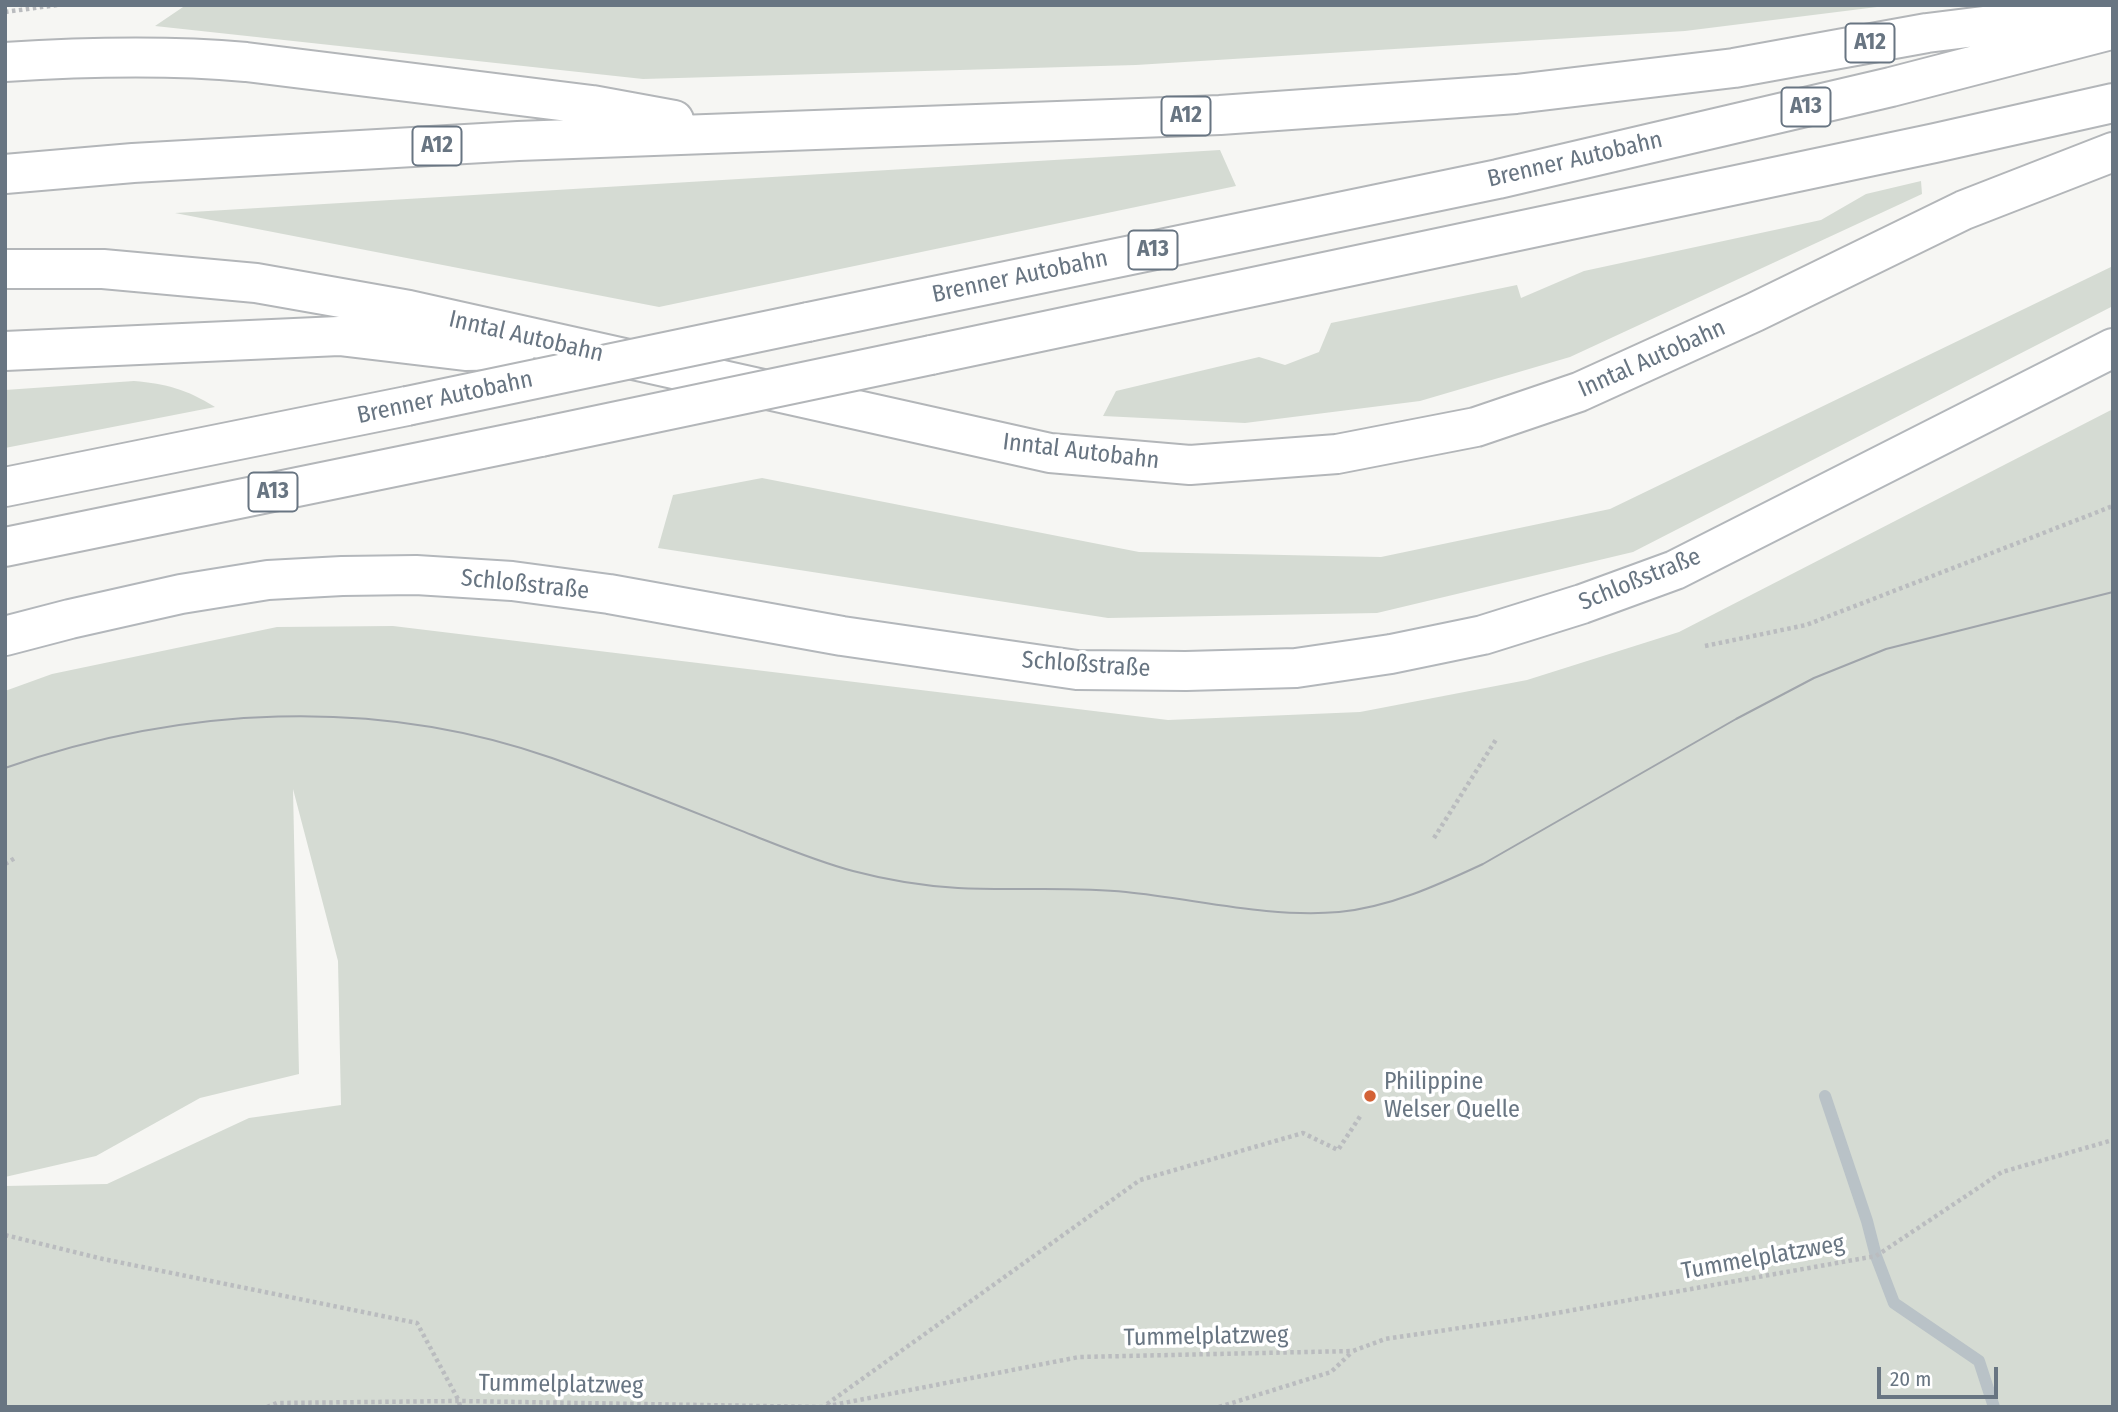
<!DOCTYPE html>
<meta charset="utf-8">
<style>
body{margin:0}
#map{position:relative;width:2118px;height:1412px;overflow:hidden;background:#f6f6f3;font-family:"Fira Sans Condensed",sans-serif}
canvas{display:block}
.frame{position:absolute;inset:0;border:7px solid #687582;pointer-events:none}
.scale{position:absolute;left:1877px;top:1367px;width:121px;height:32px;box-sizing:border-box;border:4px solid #687582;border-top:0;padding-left:9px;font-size:21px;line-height:24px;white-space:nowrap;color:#687582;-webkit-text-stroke:5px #fff;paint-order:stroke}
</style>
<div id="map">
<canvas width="2118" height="1412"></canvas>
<div class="frame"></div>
<div class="scale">20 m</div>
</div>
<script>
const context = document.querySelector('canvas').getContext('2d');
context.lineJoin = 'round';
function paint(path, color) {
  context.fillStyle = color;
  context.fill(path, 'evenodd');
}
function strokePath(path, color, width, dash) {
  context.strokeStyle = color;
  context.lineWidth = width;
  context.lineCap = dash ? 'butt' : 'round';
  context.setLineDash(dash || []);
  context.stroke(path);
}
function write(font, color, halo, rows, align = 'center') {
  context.font = font + ' "Fira Sans Condensed",sans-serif';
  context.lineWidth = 7;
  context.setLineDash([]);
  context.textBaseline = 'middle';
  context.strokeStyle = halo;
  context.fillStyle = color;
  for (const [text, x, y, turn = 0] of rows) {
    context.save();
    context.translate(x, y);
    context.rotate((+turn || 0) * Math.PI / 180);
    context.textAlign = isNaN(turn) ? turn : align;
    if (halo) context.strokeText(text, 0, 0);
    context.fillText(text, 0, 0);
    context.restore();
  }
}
const green = new Path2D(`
 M186,5H1893L1685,31L1136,65L643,79L155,26Z
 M1220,150L1236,186L659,307L175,213Z
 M1921,181L1922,194L1570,357L1420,401L1245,423L1103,416L1116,391L1259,357L1285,365L1319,352L1331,323L1517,285L1521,298L1584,271L1821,220L1866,194Z
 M2113,266V306L1633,552L1377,613L1108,618L658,548L673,495L762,478L1139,552L1381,557L1610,509Z
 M134,381C167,384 186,389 215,407L5,448V390Z
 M2113,409V1407H5V1186L107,1184L249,1118L341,1105L338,961L293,789L299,1074L200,1098L96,1156L5,1177V691L52,674L277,627L393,626L1168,720L1360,712L1527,680L1679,632Z`);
const stream = new Path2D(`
 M1825,1096L1867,1221L1876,1256L1894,1303L1979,1361L1994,1407`);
const path = new Path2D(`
 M5,12L57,5
 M1705,646L1806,625L2113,506
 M1434,838L1497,738
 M5,864L15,858
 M5,1235L103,1259L417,1323L459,1401L460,1407
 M827,1404L1140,1180L1303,1133L1338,1150L1361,1115
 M267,1407L277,1403L459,1401L823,1407L1079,1357L1353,1351L1385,1339L1534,1317L1876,1256L2002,1172L2113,1140
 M1219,1407L1331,1372L1352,1352`);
const secondary = new Path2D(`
 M5,636L70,619L181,594L268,580L342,576L416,575L512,581L609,594L842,636L1077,670L1186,671L1296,668L1391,654L1483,635L1582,604L1675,570L2113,348`);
const motorway = new Path2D(`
 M5,62C85,57 167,55 246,62L592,105L674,120
 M5,174L133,163L518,141L1220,115L1516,94L1734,68L1927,33L2113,10
 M5,269H103L256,283L409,310L1050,453L1190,465L1337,454L1476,427L1579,392L1755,312L1964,210L2113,152
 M808,322L1498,179L1891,87L2107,31
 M5,351L339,336L465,351L516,350
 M931,355L1935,143L2113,103
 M5,487L407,406
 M5,547L541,437`);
const tram = new Path2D(`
 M5,768C181,706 375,696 552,758C620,782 686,809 752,835C785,848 819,862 853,871C887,880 923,886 958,888C1014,891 1071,886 1126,892C1196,899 1268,918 1339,912C1390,907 1438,885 1483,864L1736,719L1814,678L1886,649L2113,592`);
const motorwayBridge = new Path2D(`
 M407,406L808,322
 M541,437L931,355`);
const markers = [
 [1370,1096,7,"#d36236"]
];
const shields = [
 [1870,43,49],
 [1806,107,49],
 [1186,116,49],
 [437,146,49],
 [1153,250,49],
 [273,492,49]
];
const shieldNames = [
 ["A12",1870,43],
 ["A13",1806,107],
 ["A12",1186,116],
 ["A12",437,146],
 ["A13",1153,250],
 ["A13",273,492]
];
const streetNames = [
 ["Brenner Autobahn",1575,160,-13],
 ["Brenner Autobahn",1020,277,-12],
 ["Inntal Autobahn",526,337,13],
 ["Inntal Autobahn",1652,359,-24],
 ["Brenner Autobahn",445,398,-12],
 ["Inntal Autobahn",1081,452,7],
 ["Schloßstraße",1640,580,-22],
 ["Schloßstraße",525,585,6],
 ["Schloßstraße",1086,665,4],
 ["Tummelplatzweg",1763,1258,-10],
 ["Tummelplatzweg",1206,1337,-1],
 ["Tummelplatzweg",561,1385,1]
];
const poiNames = [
 ["Philippine",1384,1082],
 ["Welser Quelle",1384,1110]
];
paint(green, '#d5dbd3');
strokePath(stream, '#b9c2c7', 12);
strokePath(secondary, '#b3b7bb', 42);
strokePath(motorway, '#b3b6b9', 42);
strokePath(path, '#babcbf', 4.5, [3.5, 3.5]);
strokePath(secondary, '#fff', 38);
strokePath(motorway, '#fff', 38);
strokePath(tram, '#a0a5ab', 2);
strokePath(motorwayBridge, '#b3b6b9', 42, []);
strokePath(motorwayBridge, '#fff', 38);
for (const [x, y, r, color] of markers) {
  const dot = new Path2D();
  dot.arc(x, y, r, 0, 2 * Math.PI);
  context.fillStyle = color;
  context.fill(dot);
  strokePath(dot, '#fff', 2.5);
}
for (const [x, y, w] of shields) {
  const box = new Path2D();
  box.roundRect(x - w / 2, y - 19.5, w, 39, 5);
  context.fillStyle = '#fff';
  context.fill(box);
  strokePath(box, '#687582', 2);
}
write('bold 23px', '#687582', null, shieldNames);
write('24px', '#687582', '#fff', streetNames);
write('24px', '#687582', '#fff', poiNames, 'left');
</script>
